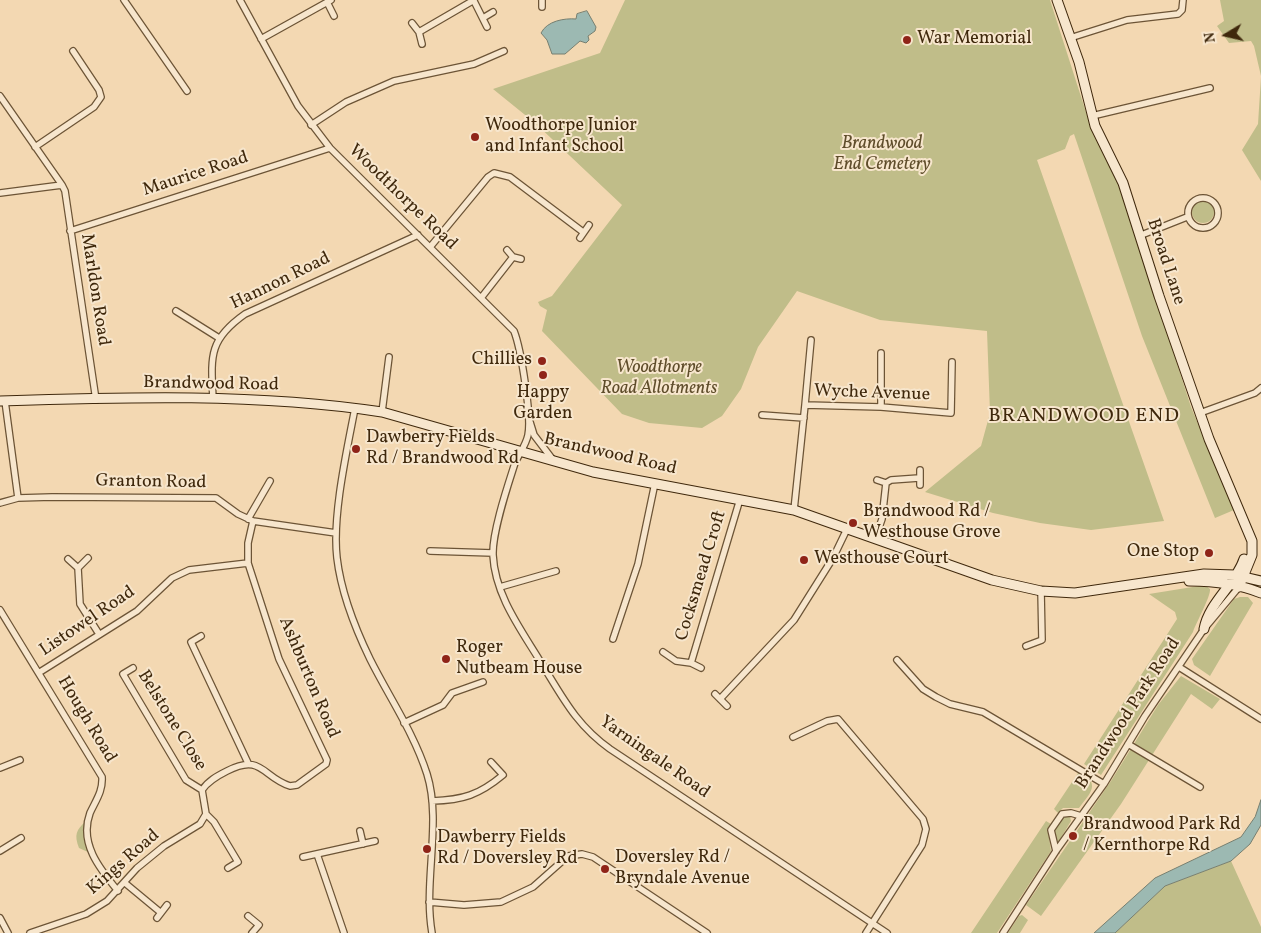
<!DOCTYPE html>
<style>
body{margin:0}
#map{position:relative;width:1261px;height:933px;overflow:hidden;background:#f3d8b2;font-family:Vollkorn,serif}
canvas{display:block}
.north{position:absolute;left:1201px;top:10px;width:50px;height:50px;-webkit-text-stroke:4px #f7e6cd;paint-order:stroke;rotate:261deg;font-size:14px;font-weight:700;line-height:20px;text-align:center;color:#3f280c}
.north::after{content:'';display:block;margin:auto;width:18px;height:22px;background:#3f280c;clip-path:polygon(50% 0,100% 100%,50% 72%,0 100%)}
</style>
<div id="map">
<canvas width="1261" height="933"></canvas>
<div class="north">N</div>
</div>
<script>
const context = document.querySelector('canvas').getContext('2d');
context.lineJoin = 'round';
function paint(path, color) {
  context.fillStyle = color;
  context.fill(path, 'evenodd');
}
function strokePath(path, color, width, dash) {
  context.strokeStyle = color;
  context.lineWidth = width;
  context.lineCap = dash ? 'butt' : 'round';
  context.setLineDash(dash || []);
  context.stroke(path);
}
function write(font, color, halo, rows, align = 'center') {
  context.font = font + ' Vollkorn,serif';
  context.lineWidth = 4;
  context.setLineDash([]);
  context.textBaseline = 'middle';
  context.strokeStyle = halo;
  context.fillStyle = color;
  for (const [text, x, y, turn = 0] of rows) {
    context.save();
    context.translate(x, y);
    context.rotate((+turn || 0) * Math.PI / 180);
    context.textAlign = isNaN(turn) ? turn : align;
    if (halo) context.strokeText(text, 0, 0);
    context.fillText(text, 0, 0);
    context.restore();
  }
}
const green = new Path2D(`
 M625,0H1050L1093,134L1121,189L1191,407L1234,510L1215,518L1142,336L1074,134L1070,136L1065,149L1037,160L1164,521L1091,530L1040,523L993,513L925,492L981,446L990,413L987,331L880,320L797,291L758,347L741,389L722,416L702,428L649,423L622,414L542,331L547,310L540,306L538,302L552,296L622,205L535,123L493,89L600,53Z
 M1220,0H1261V76L1254,46L1251,41L1229,43L1217,26L1224,21Z
 M1261,77V181L1242,150L1258,124Z
 M1192 212a11 11 0 1 1 22 0a11 11 0 1 1-22 0Z
 M1205,585L1210,589C1211,596 1196,623 1193,632L1101,775L1084,764L1177,619L1175,612L1149,594Z
 M1240,597H1248L1253,603L1210,676L1194,665L1192,659L1234,599Z
 M1181,676L1220,699L1212,709L1191,694L1121,804L1041,916L1026,905L1111,781L1158,705Z
 M1080,770C1100,785 1092,791 1079,808H1063L1058,813L1054,809Z
 M1064,815L1070,817L1071,821L1059,841H1057L1054,831Z
 M86,821L84,838L90,853L79,848C74,835 76,830 86,821Z
 M1046,821L1051,824L1048,830L1051,851L997,933H971Z
 M1231,861L1261,927V933H1115L1165,886Z
 M1022,915L1028,920L1020,933H1008L1019,916Z`);
const water = new Path2D(`
 M587,11L596,27L595,31L588,36L589,40L586,43L580,41L565,54H552L547,40L541,33C547,21 564,18 576,19L577,14Z
 M1261,800V825L1250,844L1231,861L1165,886L1115,933H1094L1155,878L1241,837L1255,817Z`);
const street = new Path2D(`
 M124,0L187,91
 M240,0L298,106L330,148L514,331C521,349 532,417 528,435C526,445 519,454 515,463C508,485 492,532 493,555C495,595 520,628 540,661C562,696 575,724 610,749L887,933
 M474,1L487,27
 M327,2L334,16
 M542,7V0
 M483,18L493,12
 M412,23L419,32L422,44
 M419,32L474,0
 M1070,38L1127,20L1178,14L1182,10L1183,0
 M261,39L331,0
 M0,96L62,185L0,193
 M1092,116L1210,88
 M311,125L346,102L394,81L474,64L504,51
 M35,147L94,107L101,97L99,90L73,51
 M62,185L65,191L96,400
 M1188 213a15 15 0 1 1 30 0a15 15 0 1 1-30 0Z
 M70,231L330,148
 M1139,236L1187,217
 M580,238L589,225
 M431,246L488,177L494,173L510,177L583,232
 M507,250L513,257L521,259
 M481,298L513,257
 M176,311L219,338
 M213,399C211,357 208,340 245,314L418,235
 M5,401L18,498
 M805,405L811,340
 M881,407V353
 M355,408C347,450 332,516 337,558C341,592 355,628 370,659C389,697 414,733 427,774C442,822 423,882 432,933
 M382,412L389,357
 M1200,413L1255,393L1261,388
 M762,415L804,418
 M530,422L534,435L553,460
 M877,480L886,483
 M920,485V470
 M0,503L18,498L52,497L216,498L238,514L253,521L336,533
 M794,510L805,405L881,407L951,413L952,362
 M248,519L270,481
 M875,539L882,519L886,483L891,480L919,478
 M430,551L493,553
 M68,559L78,568L88,558
 M78,568L80,604L99,634
 M500,587L556,571
 M0,610L102,777C103,791 96,800 90,813C79,843 99,868 118,891
 M201,636L191,642L248,763
 M613,639L638,564L655,483
 M1026,646L1042,640L1041,591
 M663,652L676,661L691,663L701,668
 M897,660L923,689L936,697L950,704L983,712L1104,784
 M691,663L740,499
 M1179,667L1261,719
 M133,668L123,674L186,780L202,790
 M40,672L137,611L172,578L189,570L248,563
 M715,694L727,706
 M720,699L794,620L833,558L847,529
 M404,723L443,705L452,693L483,682
 M793,737L827,721L838,719L923,819L926,829L922,845L866,933
 M1128,744L1200,787
 M0,768L20,760
 M432,801C463,800 479,795 503,775L491,762
 M206,814L214,822L238,862L228,868
 M360,831L363,844
 M0,851L21,838
 M1056,851L1051,830L1062,814L1071,813L1081,816
 M317,854L344,933
 M303,857L375,841
 M125,883L160,912
 M429,902L464,905L501,902L533,887L568,856L582,854L593,857L707,933
 M248,916L259,925L252,933
 M0,918L8,933
 M157,918L167,905
 M30,933L86,914L107,901L137,868L164,846L200,824L206,814L202,790C208,781 217,776 227,771C262,753 262,777 290,786L297,785L326,764L327,760L279,659L248,563V543L253,521
 M1003,933L1056,851L1104,784L1145,716L1204,629L1239,587`);
const secondary = new Path2D(`
 M1057,0L1079,62L1095,126L1123,183L1159,296L1209,439L1252,541V555L1239,587
 M0,401C125,397 258,393 382,412L593,472L794,510L992,580L1041,591L1075,593L1204,574L1235,575L1261,581
 M1189,581C1213,581 1239,584 1261,593
 M1204,629C1209,602 1236,584 1244,559`);
const markers = [
 [907,40,5,"#8f2418"],
 [475,137,5,"#8f2418"],
 [542,361,5,"#8f2418"],
 [543,375,5,"#8f2418"],
 [356,449,5,"#8f2418"],
 [853,523,5,"#8f2418"],
 [1209,553,5,"#8f2418"],
 [804,560,5,"#8f2418"],
 [446,659,5,"#8f2418"],
 [1073,836,5,"#8f2418"],
 [427,849,5,"#8f2418"],
 [605,869,5,"#8f2418"]
];
const poiNames = [
 ["War Memorial",917,40],
 ["Woodthorpe Junior",485,127],
 ["and Infant School",485,148],
 ["Chillies",532,361,"right"],
 ["Happy",543,394,"center"],
 ["Garden",543,415,"center"],
 ["Dawberry Fields",366,439],
 ["Rd / Brandwood Rd",366,460],
 ["Brandwood Rd /",863,513],
 ["Westhouse Grove",863,534],
 ["One Stop",1199,553,"right"],
 ["Westhouse Court",814,560],
 ["Roger",456,649],
 ["Nutbeam House",456,670],
 ["Brandwood Park Rd",1083,826],
 ["/ Kernthorpe Rd",1083,847],
 ["Dawberry Fields",437,839],
 ["Rd / Doversley Rd",437,860],
 ["Doversley Rd /",615,859],
 ["Bryndale Avenue",615,880]
];
const parkNames = [
 ["Brandwood",882,145],
 ["End Cemetery",882,166],
 ["Woodthorpe",659,369],
 ["Road Allotments",659,390]
];
const streetNames = [
 ["Maurice Road",196,175,-18],
 ["Woodthorpe Road",402,198,44],
 ["Broad Lane",1165,262,72],
 ["Hannon Road",281,282,-26],
 ["Marldon Road",94,290,81],
 ["Brandwood Road",211,385,1],
 ["Wyche Avenue",872,394,2],
 ["Brandwood Road",610,455,13],
 ["Granton Road",151,483,1],
 ["Cocksmead Croft",702,576,-73],
 ["Listowel Road",88,622,-34],
 ["Ashburton Road",308,678,67],
 ["Brandwood Park Road",1129,714,-57],
 ["Hough Road",86,720,59],
 ["Belstone Close",171,721,58],
 ["Yarningale Road",654,758,35],
 ["Kings Road",124,863,-41]
];
const quarterNames = [
 ["BRANDWOOD END",1084,417]
];
paint(green, '#c0bd89');
paint(water, '#9cb9b2');
strokePath(water, '#777f70', 1);
strokePath(street, '#6c5436', 8);
strokePath(secondary, '#3f280c', 11);
strokePath(street, '#f7e6cd', 5.5);
strokePath(secondary, '#f7e6cd', 9);
for (const [x, y, r, color] of markers) {
  const dot = new Path2D();
  dot.arc(x, y, r, 0, 2 * Math.PI);
  context.fillStyle = color;
  context.fill(dot);
  strokePath(dot, '#f7e6cd', 2);
}
write('18px', '#3f280c', '#f7e6cd', poiNames, 'left');
write('italic 18px', '#5f4d2b', '#f7e6cd', parkNames);
write('18px', '#3f280c', '#f7e6cd', streetNames);
context.letterSpacing = '1px';
write('20px', '#3f280c', '#f7e6cd', quarterNames);
context.letterSpacing = '0px';
</script>
